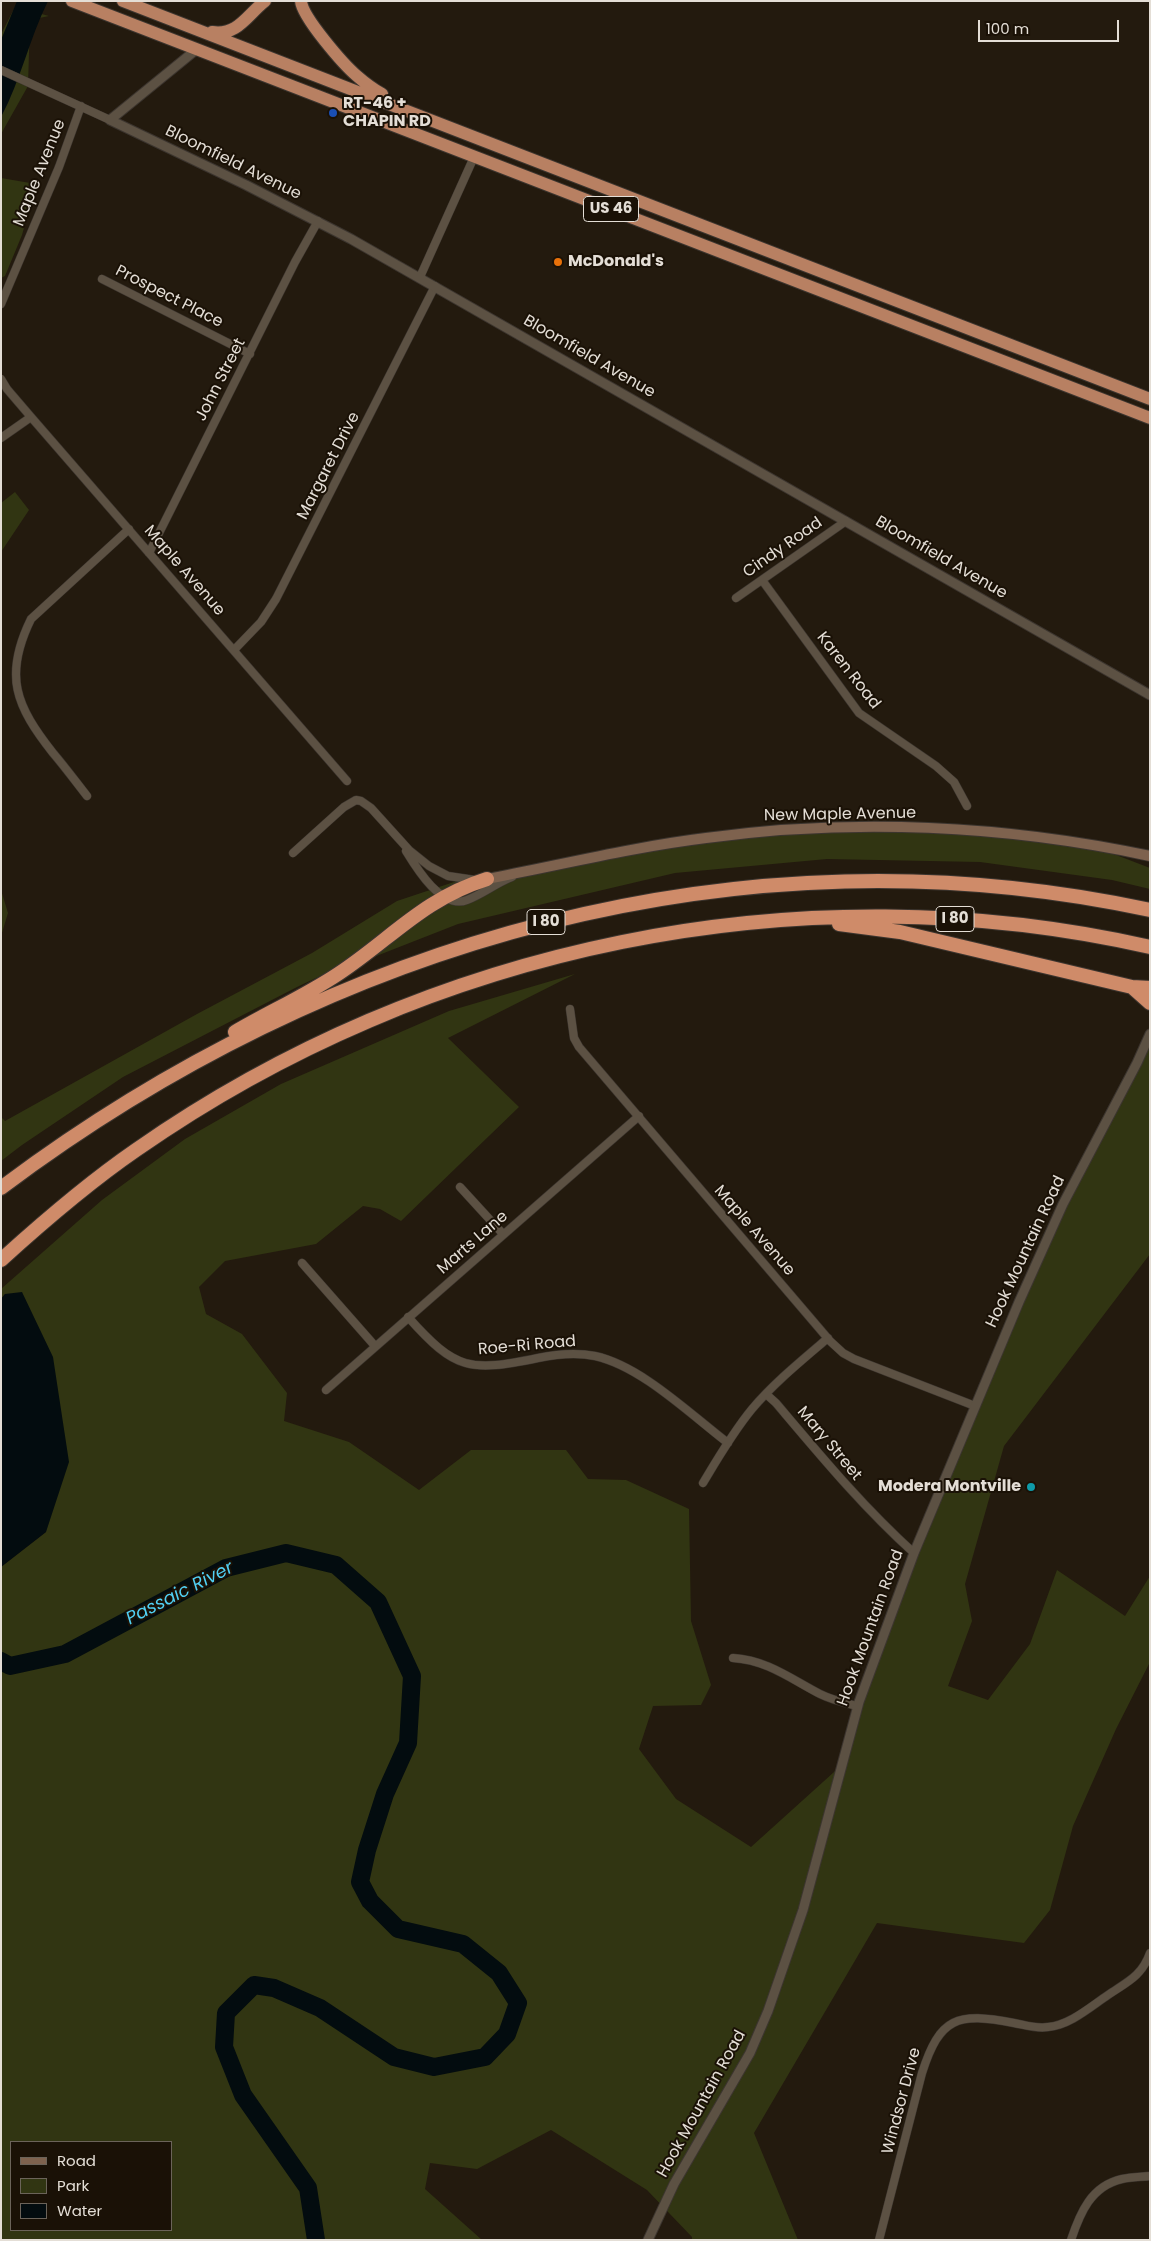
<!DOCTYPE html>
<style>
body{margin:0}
#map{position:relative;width:1151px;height:2241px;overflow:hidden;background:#231a0e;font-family:Poppins,sans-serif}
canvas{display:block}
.frame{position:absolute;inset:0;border:2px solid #e4ded6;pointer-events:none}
.legend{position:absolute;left:10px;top:2141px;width:162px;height:90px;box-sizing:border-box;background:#1a1106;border:1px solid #6b6359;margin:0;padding:6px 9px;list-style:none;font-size:15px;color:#e4ded6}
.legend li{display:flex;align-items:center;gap:10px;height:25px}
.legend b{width:25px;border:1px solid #6b6359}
.scale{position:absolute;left:978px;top:20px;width:141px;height:22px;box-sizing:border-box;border:2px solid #e4ded6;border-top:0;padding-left:6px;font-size:15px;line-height:18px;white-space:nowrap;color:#e4ded6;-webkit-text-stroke:4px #1a1106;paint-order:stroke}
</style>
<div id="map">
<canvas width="1151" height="2241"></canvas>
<div class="frame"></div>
<ul class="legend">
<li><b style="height:6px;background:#7e624e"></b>Road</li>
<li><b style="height:14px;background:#313512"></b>Park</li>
<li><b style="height:14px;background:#030c0f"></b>Water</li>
</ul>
<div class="scale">100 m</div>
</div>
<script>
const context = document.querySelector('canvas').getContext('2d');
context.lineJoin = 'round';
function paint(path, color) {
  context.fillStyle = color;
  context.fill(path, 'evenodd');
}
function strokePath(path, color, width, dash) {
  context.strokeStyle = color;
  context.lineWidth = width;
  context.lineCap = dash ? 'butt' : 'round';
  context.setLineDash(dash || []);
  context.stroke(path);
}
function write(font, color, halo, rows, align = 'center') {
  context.font = font + ' Poppins,sans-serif';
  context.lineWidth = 4;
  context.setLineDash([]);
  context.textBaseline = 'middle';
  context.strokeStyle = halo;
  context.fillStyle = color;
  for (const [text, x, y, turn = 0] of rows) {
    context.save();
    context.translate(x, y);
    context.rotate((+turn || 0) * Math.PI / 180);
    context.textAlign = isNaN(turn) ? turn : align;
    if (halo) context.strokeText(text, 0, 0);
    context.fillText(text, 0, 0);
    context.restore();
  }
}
const green = new Path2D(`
 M15,7L49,16L30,20L28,86L1,134V34Z
 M1,178L36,184L22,235L5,276L1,278Z
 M15,492L29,510L1,552V503Z
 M869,826L1085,843L1150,868V889L1112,880L980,862L827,859L675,873L458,924L361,962L337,968L297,987L123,1077L22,1145L1,1161V1117L5,1121L197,1014L312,953L397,901L475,875L630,848Z
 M1,890L8,913L1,936Z
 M575,974L448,1038L519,1107L401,1221L380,1209L363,1206L316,1244L225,1261L199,1287L206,1314L242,1334L287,1393L284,1421L349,1442L419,1490L471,1450H566L588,1479L626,1480L689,1509L691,1621L711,1685L701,1705L653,1706L639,1749L676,1799L751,1847L844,1763L884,1627L1020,1289L1150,1028V1254L1004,1446L965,1584L972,1621L948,1686L988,1700L1030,1644L1057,1570L1125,1616L1150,1576V1662L1116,1729L1073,1826L1050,1910L1024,1943L877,1923L754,2133L798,2240H692V2237L647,2190L551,2130L477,2169L430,2163L425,2189L482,2240H1V1567L46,1532L5,1294L1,1299V1289L102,1200L185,1139L281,1084L449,1011ZM11,2142H171V2230H11Z`);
const water = new Path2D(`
 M17,1H48C29,39 21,80 1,117V40Z
 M22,1292L53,1357L69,1462L46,1532L1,1567V1299L5,1294Z`);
const river = new Path2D(`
 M1,1661L10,1666L65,1654L226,1568L286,1553L336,1565L378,1602L412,1676L408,1743L385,1794L367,1850L360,1882L370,1901L398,1929L463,1944L499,1973L518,2003L507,2034L485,2057L434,2067L394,2057L320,2008L274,1988L254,1985L226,2013L224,2047L243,2095L308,2188L316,2240`);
const minor = new Path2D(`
 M1,70L110,120
 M420,277L474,157
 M102,279L250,354
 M1,304L59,167L81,106
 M1,379L7,389L31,417L347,781
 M1,438L31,417
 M149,553L295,262L318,221
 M762,580L859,713L936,766L954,782L967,806
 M736,598L846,521
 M234,650L261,622L276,599L435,286
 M87,796C76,782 65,767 53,753C16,706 3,676 31,619L129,529
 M406,851C417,869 442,910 467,900C483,894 496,883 512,877
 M293,853L344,807L356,800L361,801L371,808L409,850L429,866L448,876L475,880
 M570,1009L574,1038L579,1047L830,1341L843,1353L854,1359L975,1406
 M460,1187L503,1234
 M302,1263L375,1346
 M408,1317C456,1371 470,1372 538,1358C557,1354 576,1352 595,1356C641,1366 690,1414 728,1443
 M326,1390L639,1116
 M766,1394L776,1403C820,1455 863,1507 914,1553
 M703,1483C718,1458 733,1432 752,1409C774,1383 801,1361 828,1338
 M733,1658C767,1660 791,1679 820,1694C832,1700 845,1703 857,1706
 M879,2240L922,2073C940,2017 957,2012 1014,2023C1025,2025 1036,2029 1048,2027C1070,2025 1090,2007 1108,1995C1127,1982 1142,1976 1150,1953
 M1071,2240C1080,2213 1091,2186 1122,2179C1131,2177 1141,2177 1150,2176`);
const tertiary = new Path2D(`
 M197,49L110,120L246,185L351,239L1150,695
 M648,2240L674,2184L750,2053L768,2011L803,1910L859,1702L914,1553L1019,1302L1063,1204L1137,1063L1150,1034`);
const secondary = new Path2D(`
 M487,879C560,865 633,847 706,838C853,818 1005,825 1150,856`);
const trunk = new Path2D(`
 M72,1L1150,418
 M123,1L1150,399
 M301,1C302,17 344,65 357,76C365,83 373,89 382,94
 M212,32C238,36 247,15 265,1`);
const motorway = new Path2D(`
 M839,924L900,932L1132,987L1150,988
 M1132,987L1150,1003
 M235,1032C269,1012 305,996 338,974C391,939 423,899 487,879
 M1,1188C331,940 742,822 1150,910
 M1,1260C44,1221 88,1183 136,1150C429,945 801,868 1150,947`);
const markers = [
 [333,113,5,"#1a4fb4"],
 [558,262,5,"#e8710a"],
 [1031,1487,5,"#0f9aa8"]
];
const shields = [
 [611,209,55],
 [955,919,38],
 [546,922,38]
];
const shieldNames = [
 ["US 46",611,209],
 ["I 80",955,919],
 ["I 80",546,922]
];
const poiNames = [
 ["RT-46 +",343,104],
 ["CHAPIN RD",343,122],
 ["McDonald's",568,262],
 ["Modera Montville",1021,1487,"right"]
];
const streetNames = [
 ["Bloomfield Avenue",233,163,26],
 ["Maple Avenue",40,173,-68],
 ["Prospect Place",169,297,27],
 ["Bloomfield Avenue",589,357,30],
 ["John Street",221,380,-63],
 ["Margaret Drive",329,466,-63],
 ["Cindy Road",783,548,-35],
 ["Bloomfield Avenue",941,558,30],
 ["Maple Avenue",184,571,49],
 ["Karen Road",848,671,52],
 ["New Maple Avenue",840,815,-1],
 ["Maple Avenue",754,1231,49],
 ["Marts Lane",473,1243,-41],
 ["Hook Mountain Road",1026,1252,-65],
 ["Roe-Ri Road",527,1346,-5],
 ["Mary Street",829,1444,50],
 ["Hook Mountain Road",871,1628,-70],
 ["Windsor Drive",902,2101,-75],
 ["Hook Mountain Road",702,2104,-61]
];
const waterNames = [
 ["Passaic River",180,1594,-27]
];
paint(green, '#313512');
paint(water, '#030c0f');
strokePath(river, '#030c0f', 18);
strokePath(minor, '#3c352f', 9);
strokePath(tertiary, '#3c352f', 11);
strokePath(secondary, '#3c352f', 12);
strokePath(trunk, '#3c352f', 14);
strokePath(motorway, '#3c352f', 16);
strokePath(minor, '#5c5143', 8);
strokePath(tertiary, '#5c5143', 9);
strokePath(secondary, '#7e624e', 10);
strokePath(trunk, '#b88062', 12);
strokePath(motorway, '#cf8b69', 14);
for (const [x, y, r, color] of markers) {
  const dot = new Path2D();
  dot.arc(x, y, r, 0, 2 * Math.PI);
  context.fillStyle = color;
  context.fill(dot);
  strokePath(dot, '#1a1106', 2);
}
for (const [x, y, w] of shields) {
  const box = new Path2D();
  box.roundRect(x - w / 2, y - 12.5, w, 25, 4);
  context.fillStyle = '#1a1106';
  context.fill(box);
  strokePath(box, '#e4ded6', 1);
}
write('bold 15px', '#e4ded6', null, shieldNames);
write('bold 16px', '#e4ded6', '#1a1106', poiNames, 'left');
write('16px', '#e4ded6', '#1a1106', streetNames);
write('italic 18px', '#51d0f4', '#1a1106', waterNames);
</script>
